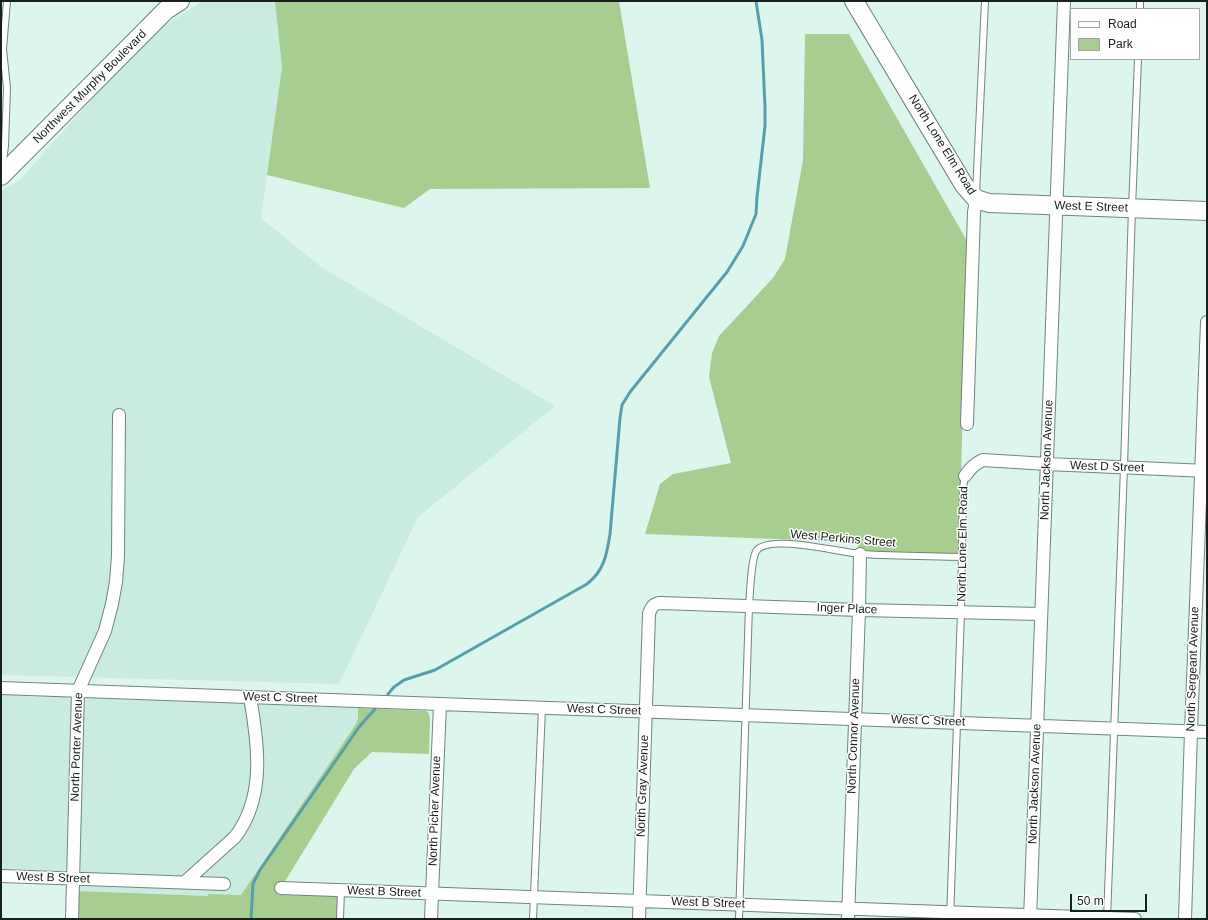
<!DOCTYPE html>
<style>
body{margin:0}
#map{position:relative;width:1208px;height:920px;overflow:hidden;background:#ddf6ed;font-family:Helvetica,sans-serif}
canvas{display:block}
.frame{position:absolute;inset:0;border:2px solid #18211e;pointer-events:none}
.legend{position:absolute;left:1070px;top:8px;width:130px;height:52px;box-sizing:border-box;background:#fff;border:1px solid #a3a6a5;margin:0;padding:5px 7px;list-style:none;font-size:12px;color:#18211e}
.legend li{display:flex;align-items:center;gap:8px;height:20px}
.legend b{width:20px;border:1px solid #a3a6a5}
.scale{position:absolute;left:1070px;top:894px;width:77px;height:18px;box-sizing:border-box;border:2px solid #18211e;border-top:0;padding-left:5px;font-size:12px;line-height:14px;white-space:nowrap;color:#18211e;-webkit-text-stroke:3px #fff;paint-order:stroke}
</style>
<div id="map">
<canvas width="1208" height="920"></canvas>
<div class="frame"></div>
<ul class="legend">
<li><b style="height:5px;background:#fff"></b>Road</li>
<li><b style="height:11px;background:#a7cd91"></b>Park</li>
</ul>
<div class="scale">50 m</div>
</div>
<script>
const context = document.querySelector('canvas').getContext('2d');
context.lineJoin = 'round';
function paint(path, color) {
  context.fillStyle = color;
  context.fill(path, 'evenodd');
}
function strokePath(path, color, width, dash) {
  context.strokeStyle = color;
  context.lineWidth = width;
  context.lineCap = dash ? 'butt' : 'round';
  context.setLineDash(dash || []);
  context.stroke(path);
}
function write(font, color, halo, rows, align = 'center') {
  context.font = font + ' Helvetica,sans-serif';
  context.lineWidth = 3;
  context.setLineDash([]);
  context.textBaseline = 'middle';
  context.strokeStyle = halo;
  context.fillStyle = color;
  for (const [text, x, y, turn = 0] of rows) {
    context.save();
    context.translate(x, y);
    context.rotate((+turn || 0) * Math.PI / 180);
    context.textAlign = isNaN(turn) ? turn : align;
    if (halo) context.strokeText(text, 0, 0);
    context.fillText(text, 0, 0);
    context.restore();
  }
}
const built = new Path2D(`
 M203,1H275L282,67L261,218L321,267L555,406L418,517L339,684L1,675V191L20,180L149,35Z
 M1,694L68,697L71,702L67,866L64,871L60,872L1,870Z
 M93,698L358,708V719L356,724L241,895L209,894L208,896L78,891L84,703L87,699Z`);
const green = new Path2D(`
 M275,1H619L650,188L430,189L404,208L267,175L282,67Z
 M805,34H849L967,241L959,555L862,551L855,542L645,534L660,484L673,474L731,463L709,377L712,353L719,336L773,278L785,259L803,160Z
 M358,708L425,711L428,712L430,718L429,754L372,752L354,769L284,883L280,895L338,896L337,919H77L78,891L208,896V894L241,895L356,724L358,719Z`);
const stream = new Path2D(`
 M388,694L394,687L404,680L435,670L587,584C604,571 607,554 610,534L620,418L622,405L630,392L727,272L743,246L756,214L757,197L765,126V107L762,40L756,1
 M251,919L253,884L260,870L359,727L375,709`);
const lane = new Path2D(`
 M1140,9V1
 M2,168L5,146L7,88L3,49L7,1
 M976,193L985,1
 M340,919L341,890
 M533,919L542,708
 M739,919L749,606C750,595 751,557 757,550C772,534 841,553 862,554C895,556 929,556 962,557
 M950,919L961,612L963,488L965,476
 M1107,919L1124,467L1132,208L1138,59`);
const street = new Path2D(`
 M967,424L974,212L976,199
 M965,476C970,469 974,464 983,460L1047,464L1207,471
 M1,688L1207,732
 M1,876L224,884
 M185,882L235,837C266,797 258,743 250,697
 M281,888L1135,919
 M72,919L78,691L105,631L112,604L116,582L118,556L119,415
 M431,919L440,704
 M639,919L649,614C651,607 654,603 661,603L859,610L1041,614
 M848,919L859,610L860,554
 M1030,919L1064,1
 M1185,919L1191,731L1207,322`);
const secondary = new Path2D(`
 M854,1L964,185L976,199L989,203L1207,211
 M1,176L166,10L180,1`);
const streetNames = [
 ["Northwest Murphy Boulevard",90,87,-45],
 ["North Lone Elm Road",942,145,58],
 ["West E Street",1091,207,2],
 ["North Jackson Avenue",1047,460,-88],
 ["West D Street",1107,467,2],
 ["West Perkins Street",843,539,5],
 ["North Lone Elm Road",963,544,-89],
 ["Inger Place",847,609,2],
 ["North Sergeant Avenue",1193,669,-88],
 ["West C Street",280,698,2],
 ["West C Street",604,710,2],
 ["West C Street",928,721,2],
 ["North Connor Avenue",854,736,-88],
 ["North Porter Avenue",77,747,-88],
 ["North Jackson Avenue",1035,784,-88],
 ["North Gray Avenue",643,786,-88],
 ["North Picher Avenue",435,811,-88],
 ["West B Street",53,878,2],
 ["West B Street",384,892,2],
 ["West B Street",708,903,2]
];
paint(built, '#caebe0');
paint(green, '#a7cd91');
strokePath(stream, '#56a0ac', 3);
strokePath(lane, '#6f857d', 8);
strokePath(street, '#6f857d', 14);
strokePath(secondary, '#6f857d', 20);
strokePath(lane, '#fff', 6);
strokePath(street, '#fff', 12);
strokePath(secondary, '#fff', 18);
write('12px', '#18211e', '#fff', streetNames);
</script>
